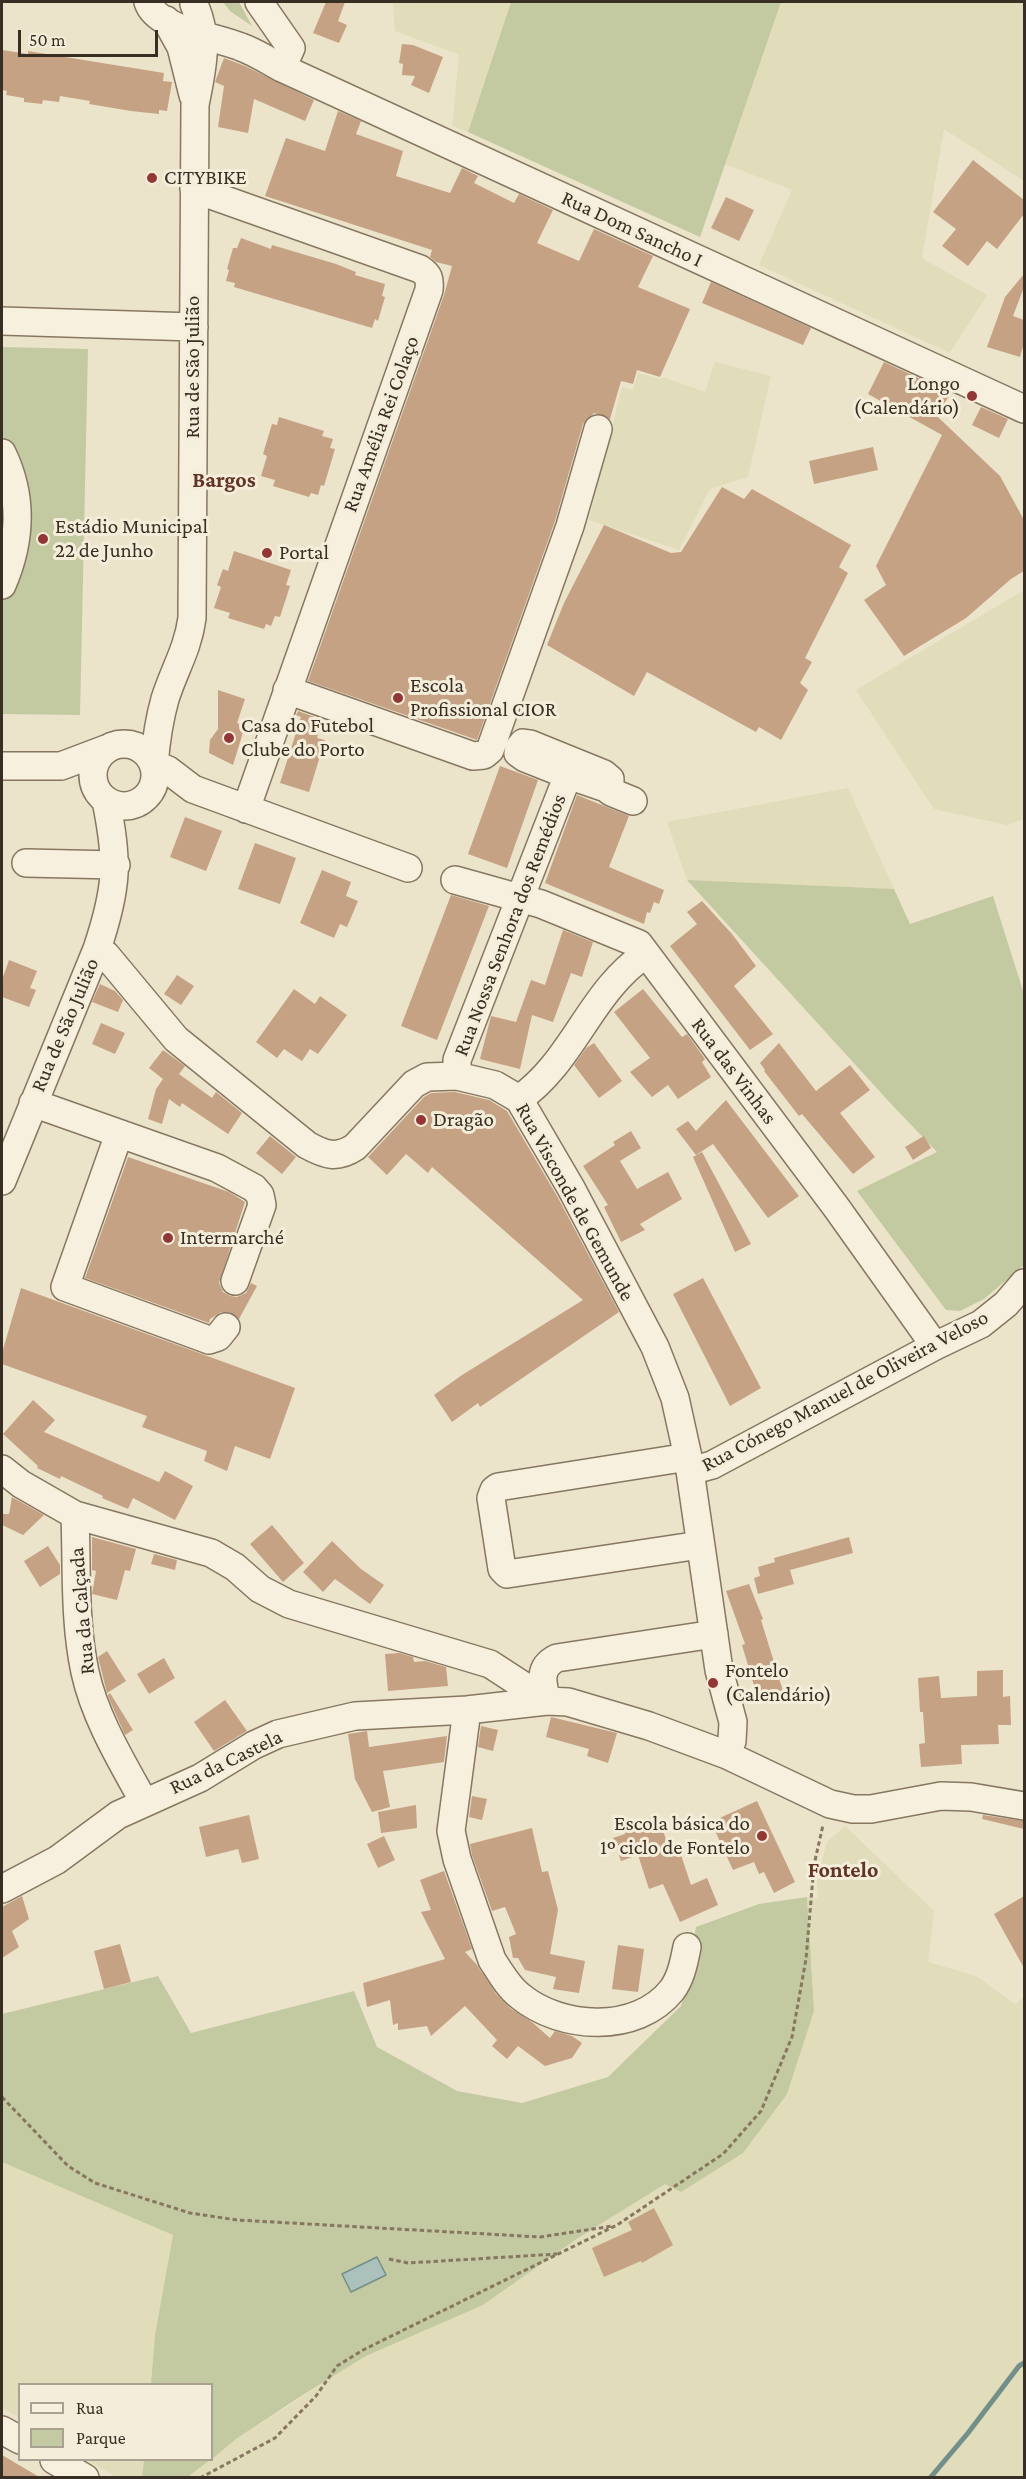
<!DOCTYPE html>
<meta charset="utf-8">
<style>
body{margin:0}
#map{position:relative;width:1026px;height:2479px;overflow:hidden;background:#ece3cb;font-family:"Crimson Pro",serif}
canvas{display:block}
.frame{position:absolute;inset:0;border:3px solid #392e23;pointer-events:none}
.legend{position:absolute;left:18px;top:2383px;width:195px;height:78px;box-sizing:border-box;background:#f4edda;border:2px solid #a9a191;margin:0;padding:8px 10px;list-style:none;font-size:18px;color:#392e23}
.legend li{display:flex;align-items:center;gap:12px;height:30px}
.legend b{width:30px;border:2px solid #a9a191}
.scale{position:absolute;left:18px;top:30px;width:140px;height:27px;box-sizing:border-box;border:3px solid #392e23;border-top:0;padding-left:8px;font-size:18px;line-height:21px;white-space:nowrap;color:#392e23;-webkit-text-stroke:4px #f4edda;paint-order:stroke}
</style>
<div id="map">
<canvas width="1026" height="2479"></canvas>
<div class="frame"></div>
<ul class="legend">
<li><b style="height:8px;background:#f7f0de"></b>Rua</li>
<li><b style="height:16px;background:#c3c9a0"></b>Parque</li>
</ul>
<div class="scale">50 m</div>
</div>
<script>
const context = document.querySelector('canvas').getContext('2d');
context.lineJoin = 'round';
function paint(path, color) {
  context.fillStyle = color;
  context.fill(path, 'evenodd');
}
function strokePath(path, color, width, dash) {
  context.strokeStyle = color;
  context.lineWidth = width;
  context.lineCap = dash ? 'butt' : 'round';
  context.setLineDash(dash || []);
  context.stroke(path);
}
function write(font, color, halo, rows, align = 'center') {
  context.font = font + ' "Crimson Pro",serif';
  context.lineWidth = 6;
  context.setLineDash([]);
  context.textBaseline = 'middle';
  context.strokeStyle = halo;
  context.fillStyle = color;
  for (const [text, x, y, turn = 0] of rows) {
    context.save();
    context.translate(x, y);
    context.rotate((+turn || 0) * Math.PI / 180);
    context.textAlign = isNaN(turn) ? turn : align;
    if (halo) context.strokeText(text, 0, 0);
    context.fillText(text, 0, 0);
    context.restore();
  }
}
const farmland = new Path2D(`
 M393,2H511L468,132L452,126L459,55L395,31Z
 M781,2H1024V181L944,129L922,258L987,295L950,353L759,265L792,190L725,164Z
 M715,362L771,376L748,477L710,489L679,550L589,520L622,387L633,390L638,373L661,379L663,377L705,392Z
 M1024,590V819L1007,825L934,809L856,690Z
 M848,788L894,889L687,880L667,822Z
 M845,1826L934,1911L928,1962L976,1976L1015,2004L1024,1997V2477L188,2478L236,2439L366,2356L483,2305L578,2238L665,2184L681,2192L787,2094L814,2011L807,1897L818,1899L817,1879L827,1842Z
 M2,2162L173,2235L155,2335L151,2384H20L19,2418L2,2407Z
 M87,2460H144L142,2477H116Z`);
const green = new Path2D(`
 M223,2H239L252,26L230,11Z
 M511,2H781L700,237L468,132Z
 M2,347L88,349L80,715L2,714Z
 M687,880L894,889L910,924L993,896L1024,994V1265L984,1299L960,1311L946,1310L857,1191L937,1152L893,1106Z
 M807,1897L814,2011L787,2094L743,2153L681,2192L665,2184L578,2238L483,2305L366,2356L298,2398L236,2439L212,2459V2384H151L155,2335L173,2235L2,2162V2014L158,1976L191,2033L354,1991L377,2047L457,2091L522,2103L608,2077L681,2006L696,1927L759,1904Z
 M144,2460H210L188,2477H142Z`);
const water = new Path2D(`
 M377,2257L386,2275L351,2292L342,2274Z`);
const stream = new Path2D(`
 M930,2478L968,2433L1019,2366L1024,2363`);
const building = new Path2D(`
 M326,2H345L338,21L347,25L339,43L313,33Z
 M402,44L413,45L443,57L429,93L411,85L415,76L402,75L403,64L399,63Z
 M2,50L28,54V51L164,73L163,81L172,82L167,111L159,110V114L131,111L89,104L90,101L60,96L59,102L43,100L42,104L24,102V98L6,95L7,91L2,90Z
 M224,58L245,66L314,100L305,121L254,99L248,133L218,127L224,86L215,82Z
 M338,111L361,121L356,134L403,151L396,176L450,193L462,168L478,176L474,183L514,203L519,194L553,210L537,243L579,261L594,229L653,256L638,287L690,309L660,377L637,370L633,384L621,381L610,419L594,413L583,424L555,521L477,740L308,681L444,295L452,266L436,262L430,257L432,250L265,196L286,138L325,151Z
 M973,160L1024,200V214L997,249L987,241L968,266L942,246L956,229L933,212Z
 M726,197L754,210L739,241L711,228Z
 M241,238L271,249L272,245L336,264L356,272L355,275L385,284L382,296L385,297L378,321L375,319L372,328L234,287L235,283L226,281L229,270L227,269L233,248H237Z
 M1024,274V287L1013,316L1024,320V343L1020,357L987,347L1005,297Z
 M711,282L811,328L803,345L702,303Z
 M884,362L951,393L940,410L920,400L1000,476L1024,520V571L1011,579L966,618L904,656L864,600L886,585L876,566L942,435L868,394Z
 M981,407L1008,419L999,438L972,425Z
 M279,417L324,431L322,436L333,439L330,448L335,449L324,486L321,485L318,495L311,493L309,497L273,486L275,480L261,476L267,456L263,454L272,424L277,425Z
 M873,447L878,470L814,484L809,461Z
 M722,487L744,499L752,489L851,545L839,567L848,573L805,658L812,662L800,683L808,690L781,740L759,727L756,732L647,672L634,696L547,645L564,603L604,525L671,553L681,552Z
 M234,551L291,570L286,585L290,586L280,617L275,616L271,626L266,624L264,629L228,618L230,613L214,608L221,587L217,585L223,569L228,571Z
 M218,690L245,699L237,723L245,726L233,765L209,753L210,740L218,729Z
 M298,711L323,720L317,738L325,740L309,792L280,783L301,717L296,715Z
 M500,766L538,780L507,868L468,854Z
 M577,795L629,816L609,867L664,890L659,904L654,902L650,913L647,912L644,924L545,883Z
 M185,817L222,831L206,871L170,857Z
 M255,843L296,858L280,904L238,889Z
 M322,870L351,882L346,896L358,901L347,927L340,924L334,938L300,923Z
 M451,895L489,906L437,1040L401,1026Z
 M702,901L732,934L756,966L734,986L773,1034L750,1050L670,946L697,924L687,912Z
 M563,930L593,942L582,977L571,973L553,1022L532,1015L520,1069L480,1059L491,1016L516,1022L531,980L545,985Z
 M9,960L37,971L30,988L36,990L29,1007L2,997V980Z
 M177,975L194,986L181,1005L164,994Z
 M100,984L115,991L123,1000L118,1012L92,1002Z
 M294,989L315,1004L320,996L347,1015L318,1054L310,1049L302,1061L284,1049L277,1058L256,1042Z
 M643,989L682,1037L687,1034L705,1059L702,1062L711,1077L678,1099L668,1085L652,1097L630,1072L650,1058L614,1012Z
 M101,1023L125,1033L115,1054L92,1044Z
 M594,1043L622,1081L599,1098L574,1065L586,1048Z
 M779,1043L816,1091L850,1065L870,1090L840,1113L875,1157L853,1174L802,1114L799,1116L764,1071L765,1070L760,1063Z
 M163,1050L185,1066L179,1074L212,1098L216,1092L242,1113L228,1134L182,1103L180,1107L169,1099L162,1124L148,1119L156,1089L163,1079L149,1068Z
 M455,1092L489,1100L507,1111L557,1196L619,1312L480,1407L478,1403L452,1422L434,1395L462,1375L583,1300L432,1167L428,1173L406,1154L387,1175L368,1157L424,1097L431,1093Z
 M726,1100L799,1196L768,1218L713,1144L696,1155L676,1129L688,1121L696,1131Z
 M631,1131L641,1148L620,1161L637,1189L668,1172L682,1199L640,1224L645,1230L621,1242L604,1207L608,1205L583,1166L615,1145L613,1142Z
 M270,1136L296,1157L282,1174L256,1153Z
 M924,1136L931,1148L913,1160L905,1147Z
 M702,1152L751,1244L735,1252L693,1157Z
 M128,1157L229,1192L245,1202L219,1283L223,1292L230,1296L237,1297L246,1293L251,1283L257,1286L239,1319L229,1312H221L210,1319L209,1323L85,1278Z
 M703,1278L761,1388L730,1406L673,1294Z
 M21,1288L295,1388L270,1459L235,1446L227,1471L204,1461L207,1451L142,1427L147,1416L2,1364V1353Z
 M33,1400L55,1420L44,1432L159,1482L165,1471L193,1486L175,1520L133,1498L128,1509L102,1498L103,1496L61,1476L60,1479L37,1468L38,1466L3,1434Z
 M12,1497L44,1515L23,1535L2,1525V1514H9Z
 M272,1525L304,1563L283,1582L250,1544Z
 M92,1537L136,1549L130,1571L125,1570L117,1600L92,1594L96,1571L92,1570Z
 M849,1537L853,1553L790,1570L794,1584L758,1594L754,1578L760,1576L758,1567L775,1562L774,1558Z
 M332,1541L361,1569L384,1585L370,1604L335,1579L323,1592L303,1572Z
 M48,1546L60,1565V1574L40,1587L24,1561Z
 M154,1554L177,1560L175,1570L151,1564Z
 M749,1584L763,1619L761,1620L783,1691L758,1699L742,1645L745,1644L726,1591Z
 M107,1651L126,1681L107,1693L98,1657Z
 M399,1653L413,1657L414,1662L425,1661L446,1667L448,1686L388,1691L385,1654Z
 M164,1658L175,1678L149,1694L137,1674Z
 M1003,1670V1697L1010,1696L1011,1725H998L999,1744L961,1745L962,1764L921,1767L919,1744L925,1743L923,1712H920L918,1678L939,1676L941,1698L977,1696V1671Z
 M110,1693L133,1730L125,1735L110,1701L108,1695Z
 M225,1700L247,1731L214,1751L194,1722Z
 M551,1717L617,1733L608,1763L587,1756L589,1749L546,1737Z
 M481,1726L498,1730L493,1751L478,1747Z
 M367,1731L369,1747L447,1736L444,1762L383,1771L390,1807L372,1812L355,1779L348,1734Z
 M472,1796L487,1799L482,1820L469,1817Z
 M757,1801L795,1882L774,1893L764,1872L759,1874L754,1862L733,1870L711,1822Z
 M416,1805L417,1828L381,1833L378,1812Z
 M249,1815L259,1859L242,1863L238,1849L206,1857L199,1827Z
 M658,1815L670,1852L679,1849L691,1885L707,1878L718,1905L680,1922L663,1884L649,1889L638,1855L621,1861L613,1838L625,1834L622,1827Z
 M983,1815L1024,1821V1829L982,1819Z
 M532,1828L542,1872L548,1871L558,1910L550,1954L585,1961L579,1993L553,1989L556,1977L525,1970L518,1958H513L509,1937L516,1934L505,1907L492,1911L472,1855L470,1844Z
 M384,1836L395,1860L378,1868L367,1844Z
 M444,1871L472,1949L465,1952L477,1965L496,1994L510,2008L533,2023L550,2038L555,2031L572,2036L582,2043L572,2058L545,2066L518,2046L507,2059L492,2046L497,2040L465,2006L431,2036L427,2026L398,2030V2023L393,2025L390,2000L367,2007L363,1983L445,1959L421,1912L431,1910L420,1880Z
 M22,1896L29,1919L12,1931L19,1947L2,1958V1907Z
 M1024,1896V1968L994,1914Z
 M120,1944L131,1982L104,1989L94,1951Z
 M618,1945L644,1949L638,1992L612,1989Z
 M654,2208L673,2245L642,2263L641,2261L604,2277L592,2248L632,2230L628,2222Z
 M2,2455L41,2478H2Z`);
const path = new Path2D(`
 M2,2097L68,2166L95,2183L190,2213L237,2220L540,2237L613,2226
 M389,2259L408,2263L557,2254
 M200,2478L275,2438L316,2396L337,2366L363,2350L617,2225L723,2154L761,2111L792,2037L806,1959L814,1865L823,1825`);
const minor = new Path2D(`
 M148,2C156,29 217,37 241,47C255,52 269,61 282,68L1024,409
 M259,2L291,48L282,68
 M166,20L181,47L193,95
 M194,189L420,269C429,275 430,279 429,290L246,809
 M2,321L194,327
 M2,453C23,496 21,541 2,585
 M287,690L473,756L484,755L490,750L570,526L598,429
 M93 775a31 31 0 1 1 62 0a31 31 0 1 1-62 0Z
 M154,764C156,742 159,720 165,699C174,670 188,649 192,618L195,105C202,68 210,40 194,4
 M154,764L168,770L193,789L408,868
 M2,766H61L106,749
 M606,788L611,792L633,801
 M26,863L116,865
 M455,880L541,904L639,944L836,1207L935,1346
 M97,949L106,955L176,1039L307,1145C325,1155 337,1159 355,1147L414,1084L427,1077L457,1076L495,1085L519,1099L571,1188L655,1347L675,1398L688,1457L719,1670L733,1722L732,1741L727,1755
 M457,1076V1060L568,775L525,758L518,753L519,748L523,743L530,744L604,774L610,779V785L606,788L568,775
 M519,1099C574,1061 590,991 646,954
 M33,1103L217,1168L254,1188L260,1195L262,1205L235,1281
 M119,1134L65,1287L209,1340L218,1337L226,1327
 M2,1181L97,949C117,889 119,863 106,801
 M688,1457L498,1487L494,1490L491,1498L502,1569L507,1574L700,1545
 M2,1469L21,1484L75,1515L211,1553L235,1567L260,1589L289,1604L490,1664L547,1701
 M690,1471L712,1465L935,1346L981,1324L1006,1304L1024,1283
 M75,1515C77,1566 74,1621 85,1672C95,1718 122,1762 144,1802
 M547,1701C542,1683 538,1667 557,1658L714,1634
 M467,1710L451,1831L457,1859L492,1960C500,1972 508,1987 520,1996C561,2030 637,2034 672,1990C681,1978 684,1962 687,1947
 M2,1889L57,1860L118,1815L200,1778L254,1745L278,1734L355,1716L467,1710L547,1701L568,1702L649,1726L727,1755L830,1804L853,1809H871L941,1796L971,1797L1024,1806
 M2,2430L20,2440
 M54,2460L85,2478`);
const markers = [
 [152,178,6,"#913836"],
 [972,396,6,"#913836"],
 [43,539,6,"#913836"],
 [267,553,6,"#913836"],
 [398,698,6,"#913836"],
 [229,738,6,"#913836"],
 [421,1120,6,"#913836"],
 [168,1238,6,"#913836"],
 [713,1683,6,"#913836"],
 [762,1836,6,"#913836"]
];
const poiNames = [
 ["CITYBIKE",164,178],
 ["Longo",960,384,"right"],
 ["(Calendário)",960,408,"right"],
 ["Estádio Municipal",55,527],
 ["22 de Junho",55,551],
 ["Portal",279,553],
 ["Escola",410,686],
 ["Profissional CIOR",410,710],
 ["Casa do Futebol",241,726],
 ["Clube do Porto",241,750],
 ["Dragão",433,1120],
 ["Intermarché",180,1238],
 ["Fontelo",725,1671],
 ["(Calendário)",725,1695],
 ["Escola básica do",750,1824,"right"],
 ["1º ciclo de Fontelo",750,1848,"right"]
];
const streetNames = [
 ["Rua Dom Sancho I",632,229,25],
 ["Rua de São Julião",193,367,-90],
 ["Rua Amélia Rei Colaço",381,424,-70],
 ["Rua Nossa Senhora dos Remédios",510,925,-69],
 ["Rua de São Julião",65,1025,-67],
 ["Rua das Vinhas",734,1071,53],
 ["Rua Visconde de Gemunde",575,1202,61],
 ["Rua Cónego Manuel de Oliveira Veloso",845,1391,-28],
 ["Rua da Calçada",82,1611,-95],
 ["Rua da Castela",226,1762,-26]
];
const neighbourhoodNames = [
 ["Bargos",224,480],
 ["Fontelo",843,1870]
];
paint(farmland, '#e1dcb9');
paint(green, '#c3c9a0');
paint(water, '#abc1bb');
strokePath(water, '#728f89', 1.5);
strokePath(stream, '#728f89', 5);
paint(building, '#c6a285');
strokePath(minor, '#877761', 30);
strokePath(path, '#877761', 3, [4.5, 3]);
strokePath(minor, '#f7f0de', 27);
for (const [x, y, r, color] of markers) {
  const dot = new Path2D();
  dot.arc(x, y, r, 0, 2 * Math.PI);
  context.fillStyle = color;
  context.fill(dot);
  strokePath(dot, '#f4edda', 2);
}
write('21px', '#392e23', '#f4edda', poiNames, 'left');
write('21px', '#392e23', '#f4edda', streetNames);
write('bold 22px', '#623426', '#f4edda', neighbourhoodNames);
</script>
